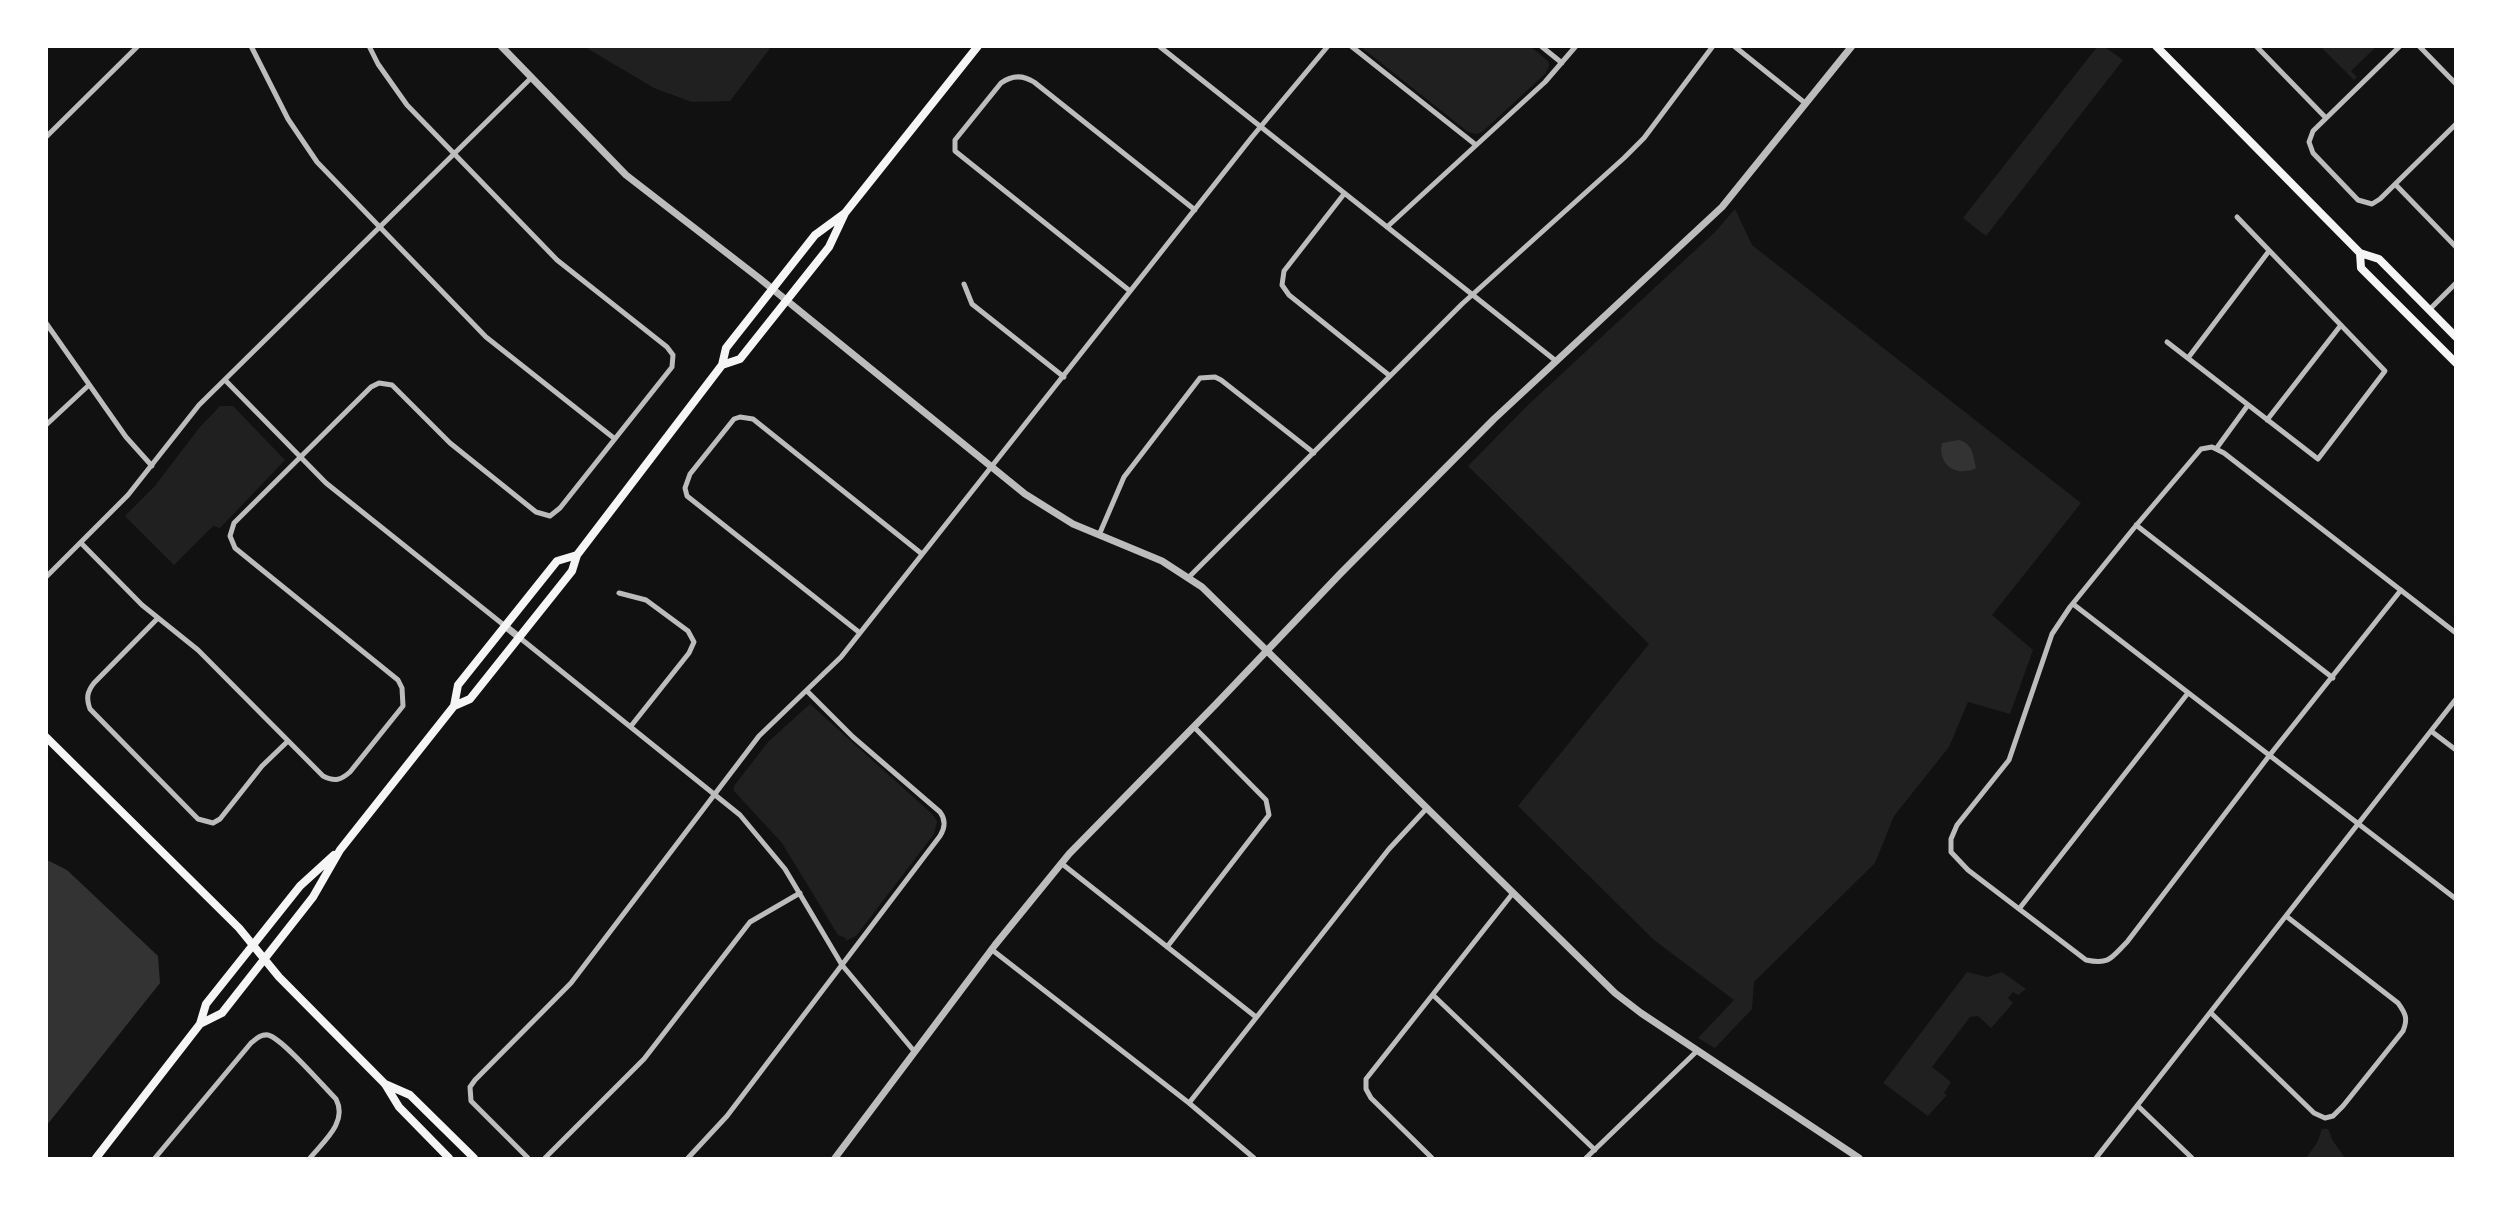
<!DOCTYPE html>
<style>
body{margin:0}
#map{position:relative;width:2502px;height:1205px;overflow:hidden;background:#111;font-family:"PT Sans Narrow",sans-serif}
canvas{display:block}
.frame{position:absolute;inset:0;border:48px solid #fff;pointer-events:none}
</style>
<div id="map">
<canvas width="2502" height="1205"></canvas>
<div class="frame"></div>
</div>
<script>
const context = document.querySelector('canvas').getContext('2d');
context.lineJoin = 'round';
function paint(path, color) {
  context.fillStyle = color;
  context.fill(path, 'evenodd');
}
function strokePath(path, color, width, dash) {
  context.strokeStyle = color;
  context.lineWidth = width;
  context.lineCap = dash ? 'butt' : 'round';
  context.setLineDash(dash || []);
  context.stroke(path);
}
const green = new Path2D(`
 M585,47H771L730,101L692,102L654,88Z
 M1361,47H1531L1548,61L1549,66L1545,74L1482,132L1476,134L1468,132Z
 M2097,47H2105L2123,60L1986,236L1963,218Z
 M2321,47H2376L2351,71L2357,77L2354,80Z
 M1735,209L1752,245L2081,503L1992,615L2033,650L2010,714L1968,702L1949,747L1894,816L1875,863L1754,982L1752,1009L1715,1048L1698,1038L1734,1000L1654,940L1518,806L1649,644L1468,466L1528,405L1715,232Z
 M220,406H233L285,460L220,528L213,526L174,565L125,516L154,487L200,427Z
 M810,704L932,814L937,821L934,834L856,936L845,941L846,938L838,935L782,843L734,791V786L768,742Z
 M1967,972L1987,977L2002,972L2026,989L2018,995L2013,992L2008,998L2013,1003L1991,1028L1978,1016L1970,1017L1932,1067L1951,1082L1944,1093L1947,1095L1928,1116L1883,1083Z
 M2322,1129H2328L2333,1141L2345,1158H2306L2317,1143Z`);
const water = new Path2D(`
 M1959,440C1973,444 1973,455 1976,468C1956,478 1937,464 1942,443Z
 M47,860L67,870L158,956L160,983L47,1125Z`);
const minor = new Path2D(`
 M251,46L288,119L317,162L486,337L615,439
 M1159,46L1556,361
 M1351,46L1476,145
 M1541,46L1562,63
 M1734,46L1805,103
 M2256,46L2326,118
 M2400,46L2313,131L2309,142L2313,153L2358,200L2372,204L2380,199L2456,124
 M2419,46L2456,84
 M46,137L138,46
 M2395,184L2456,247
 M1344,194L1284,271L1282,285L1289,295L1390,376
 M1387,227L1545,82L1576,46
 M964,284L972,304L1064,377
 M1130,291L955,151V140L1001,83C1012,75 1023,75 1034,82L1195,210
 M2429,310L2456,283
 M46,323L126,437L152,466
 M2167,342L2318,459L2385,371L2237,217
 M2188,358L2269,251
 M225,380L326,483L505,626
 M2267,420L2341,325
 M46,425L89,385
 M2216,449L2248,405
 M2136,525L2333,678
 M1099,535L1124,477L1200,378L1215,377L1221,380L1314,453
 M81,543L142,605L198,650L323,776C335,782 341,780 350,772L403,706L402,688L398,680L235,548L230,536L234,523L371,387L379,383L392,385L450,443L536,512L550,516L560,508L672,367L673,355L667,347L557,260L407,105L378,64L369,46
 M46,577L128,495L199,405L531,78
 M1188,578L1462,304L1624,158L1644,138L1713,46
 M2401,590L2269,756L2127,942C2111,958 2110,965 2086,960L1968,870L1951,852V839L1957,825L2009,760L2052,634L2070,607L2134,528L2201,449L2212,447L2224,453L2456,633
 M619,593L646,600L688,631L694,642L689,653L631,726
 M2073,604L2456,899
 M158,618L94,683C87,692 86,698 90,709L198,819L213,823L220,819L262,766L288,741
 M860,633L687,496L685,488L690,474L734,419L740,417L753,419L922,554
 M520,638L740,815L785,869L842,965L914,1051
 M2431,731L2456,750
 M1061,863L1256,1017
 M2019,909L2188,693
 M1167,947L1269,815L1266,800L1194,727
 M991,949L1189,1103L1254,1158
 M1433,995L1595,1150
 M2211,1013L2314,1113L2325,1118L2333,1116L2343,1106L2403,1031C2408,1019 2406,1014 2398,1003L2286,916
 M1189,1103L1389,849L1427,808
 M2139,1107L2192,1158
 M155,1158L251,1043C256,1039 261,1034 268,1035C282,1038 323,1086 336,1099C348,1122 324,1141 310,1158
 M528,1158L471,1101L470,1087L475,1080L571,983L759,736L841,657L1252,137L1328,46
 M545,1158L644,1059L750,922L800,893
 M688,1158L727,1116L940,836C945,828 946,820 940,812L853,737L807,691
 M1432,1158L1371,1098L1366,1089V1079L1513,893
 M1586,1158L1697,1051
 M2096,1158L2456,699`);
const tertiary = new Path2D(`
 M501,46L626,175L759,278L1025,494L1073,524L1162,561L1202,587L1615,993L1641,1013L1859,1158
 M505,626L520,638
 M835,1158L995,945L1069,854L1217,703L1340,574L1494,419L1722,207L1852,46`);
const secondary = new Path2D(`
 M2156,46L2360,253L2379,259L2456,337
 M2360,253L2361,268L2456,363
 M722,365L740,359L829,247L845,213L978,46
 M454,706L458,685L557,561L577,555
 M46,737L239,928L279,977L385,1084L399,1107L449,1158
 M200,1024L222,1013L313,897L340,850L454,706L470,699L572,571L577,555L722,365L726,348L815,235L845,213
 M385,1084L410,1095L474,1158
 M96,1158L200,1024L206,1004L300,886L334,855`);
paint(green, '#202020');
paint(water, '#333');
strokePath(minor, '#bcbcbc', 5);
strokePath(tertiary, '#bcbcbc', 7);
strokePath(secondary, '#f5f5f5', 8);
</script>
